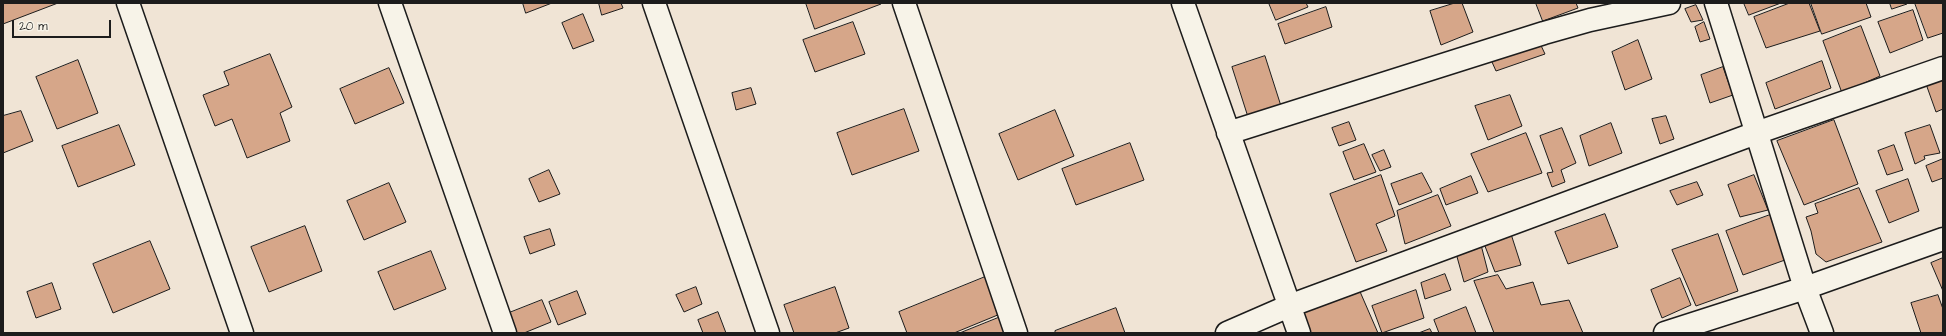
<!DOCTYPE html>
<style>
body{margin:0}
#map{position:relative;width:1946px;height:336px;overflow:hidden;background:#f0e4d5;font-family:"Architects Daughter",sans-serif}
canvas{display:block}
.frame{position:absolute;inset:0;border:4px solid #1c1c1c;pointer-events:none}
.scale{position:absolute;left:12px;top:20px;width:99px;height:18px;box-sizing:border-box;border:2px solid #1c1c1c;border-top:0;padding-left:5px;font-size:12px;line-height:14px;white-space:nowrap;color:#1c1c1c;-webkit-text-stroke:3px #f7f3e8;paint-order:stroke}
</style>
<div id="map">
<canvas width="1946" height="336"></canvas>
<div class="frame"></div>
<div class="scale">20 m</div>
</div>
<script>
const context = document.querySelector('canvas').getContext('2d');
context.lineJoin = 'round';
function paint(path, color) {
  context.fillStyle = color;
  context.fill(path, 'evenodd');
}
function strokePath(path, color, width, dash) {
  context.strokeStyle = color;
  context.lineWidth = width;
  context.lineCap = dash ? 'butt' : 'round';
  context.setLineDash(dash || []);
  context.stroke(path);
}
const building = new Path2D(`
 M3,3H58L3,24Z
 M523,3H552L526,13Z
 M599,3H621L623,8L602,15Z
 M806,3H881V4L815,29Z
 M1269,3H1306L1308,7L1276,20Z
 M1455,3H1462L1473,32L1441,45L1430,11Z
 M1536,3H1576L1578,8L1543,21Z
 M1744,3H1781L1749,15Z
 M1790,3H1809L1820,31L1766,48L1754,17Z
 M1811,3H1866L1871,17L1822,34Z
 M1890,3H1906L1907,4L1892,9Z
 M1915,3H1943V33L1928,38Z
 M1696,5L1703,20L1691,22L1685,9Z
 M1326,7L1332,27L1285,44L1278,24Z
 M1913,10L1923,40L1890,53L1878,22Z
 M583,14L594,41L573,49L562,23Z
 M853,22L865,54L815,72L803,40Z
 M1704,22L1710,39L1700,42L1695,27Z
 M1861,26L1880,76L1842,93L1823,41Z
 M1537,37L1545,54L1496,71L1488,53Z
 M1638,40L1652,79L1625,90L1612,52Z
 M270,54L292,107L280,113L290,141L247,158L232,119L215,126L203,95L229,85L224,72Z
 M1265,56L1281,106L1248,117L1232,67Z
 M78,60L98,113L57,129L36,77Z
 M1822,61L1831,88L1775,109L1766,83Z
 M1723,67L1733,95L1710,103L1701,75Z
 M389,68L404,103L355,124L340,89Z
 M1943,77V109L1936,112L1926,84Z
 M751,88L756,104L736,110L732,93Z
 M1510,95L1522,126L1488,140L1475,106Z
 M904,109L919,151L852,175L837,133Z
 M1055,110L1074,156L1018,180L999,134Z
 M21,111L33,141L3,153V116Z
 M1666,116L1674,139L1660,144L1652,119Z
 M1834,120L1858,184L1804,205L1777,141Z
 M1349,122L1356,140L1339,146L1332,128Z
 M1611,123L1622,153L1589,166L1580,136Z
 M119,125L135,165L78,187L62,146Z
 M1930,125L1940,153L1924,156L1925,159L1915,164L1905,133Z
 M1562,128L1576,163L1561,170L1565,182L1552,187L1547,173L1553,172L1540,136Z
 M1526,133L1542,173L1488,192L1471,154Z
 M1130,143L1144,180L1076,205L1062,169Z
 M1364,144L1376,172L1354,180L1343,152Z
 M1894,145L1903,170L1887,175L1878,151Z
 M1384,150L1391,167L1380,171L1372,155Z
 M1943,159V178L1932,182L1926,166Z
 M549,170L560,194L539,202L529,179Z
 M1422,173L1432,192L1399,205L1391,184Z
 M1381,175L1395,216L1376,224L1387,251L1356,262L1330,194Z
 M1754,175L1768,210L1740,217L1728,185Z
 M1471,176L1478,193L1446,205L1440,189Z
 M1908,179L1919,211L1889,223L1876,191Z
 M1697,182L1703,195L1677,205L1670,191Z
 M389,183L406,222L364,240L347,201Z
 M1859,188L1882,242L1826,262L1816,254L1811,231L1806,217L1818,213L1815,204Z
 M1438,195L1451,226L1405,244L1397,211Z
 M1605,214L1618,247L1568,264L1555,232Z
 M1770,215L1785,260L1743,275L1726,231Z
 M305,226L322,271L269,292L251,247Z
 M550,229L555,245L530,254L524,237Z
 M1511,234L1521,265L1495,272L1483,241Z
 M1718,234L1738,291L1696,306L1672,250Z
 M1479,237L1488,272L1464,282L1454,246Z
 M150,241L170,289L113,313L93,264Z
 M431,251L446,289L394,310L378,272Z
 M1943,258V291L1931,263Z
 M1445,274L1451,290L1425,299L1421,283Z
 M990,275L1005,312L954,333H907L899,312Z
 M1498,275L1506,289L1533,282L1541,305L1569,300L1583,333H1494L1474,281Z
 M1680,278L1691,305L1662,318L1651,290Z
 M52,283L61,309L36,318L27,292Z
 M696,287L702,304L684,312L676,295Z
 M835,287L849,328L835,333H794L784,305Z
 M1358,287L1378,333H1311L1300,306Z
 M1416,290L1424,318L1382,333L1372,306Z
 M577,291L586,314L558,325L549,302Z
 M1938,295L1943,309V333H1921L1911,303Z
 M542,300L551,322L524,333H511L504,315Z
 M1466,307L1476,333H1439L1434,320Z
 M1116,308L1125,333H1055V331Z
 M718,312L726,333H703L698,320Z
 M1003,316L1010,333H960Z
 M1430,329L1432,333H1419Z`);
const minor = new Path2D(`
 M128,3L242,333
 M390,3L505,333
 M654,3L768,333
 M904,3L1016,333
 M1183,3L1299,333
 M1716,3L1805,288L1822,333
 M1228,133L1544,33L1590,20L1669,3
 M1227,333L1289,306L1756,133L1943,68
 M1665,333L1805,288L1943,239`);
paint(building, '#d6a689');
strokePath(building, '#1c1c1c', 1);
strokePath(minor, '#1c1c1c', 25);
strokePath(minor, '#f7f3e8', 22);
</script>
